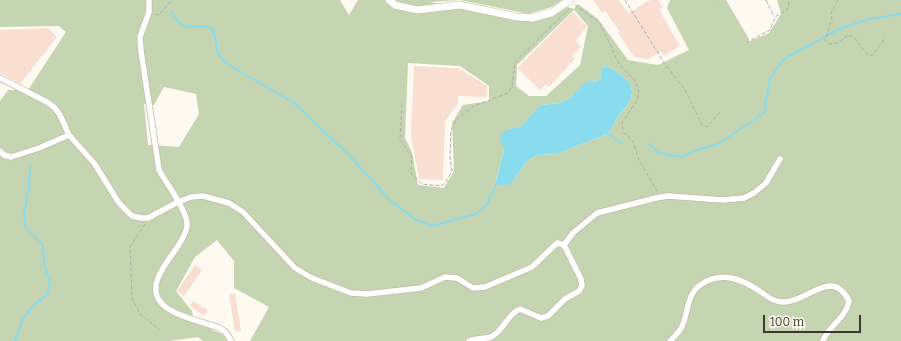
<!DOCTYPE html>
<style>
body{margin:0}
#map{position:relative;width:901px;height:341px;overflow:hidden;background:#fef9f1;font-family:Bitter,serif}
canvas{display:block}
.scale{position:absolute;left:763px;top:315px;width:98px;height:18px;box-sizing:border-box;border:2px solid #3c3730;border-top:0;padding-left:5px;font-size:12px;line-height:14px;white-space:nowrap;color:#3c3730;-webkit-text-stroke:3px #fef9f1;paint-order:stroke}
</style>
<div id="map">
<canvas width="901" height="341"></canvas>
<div class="scale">100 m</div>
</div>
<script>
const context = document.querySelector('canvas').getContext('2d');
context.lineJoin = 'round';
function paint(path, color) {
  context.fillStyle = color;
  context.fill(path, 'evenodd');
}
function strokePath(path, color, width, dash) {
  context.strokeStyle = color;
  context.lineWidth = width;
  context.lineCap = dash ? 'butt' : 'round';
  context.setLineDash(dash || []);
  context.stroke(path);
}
const green = new Path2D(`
 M0,0H340L349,15L358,0H562L552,7L529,14L460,0L430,2L536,21L567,7L574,9L578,4L598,19L628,60L658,65L689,50L667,8L670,0H726L749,39L748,42L769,33L781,14L777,0H901V341H250L269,307L234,288V261L217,240L195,257L176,291L192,311L194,322L222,334L227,341H203L198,337L169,341H0V101L8,90H28L66,32L59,26L0,27ZM574,10L588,26L580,65L546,96H529L516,86L517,65ZM408,63L460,66L489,86V101L463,105L452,123L454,171L444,188L418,185L412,152L405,138ZM607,66C618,73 637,82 631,98C629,104 622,111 618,116C614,122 613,129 607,134L557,154L537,155L526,162L511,184L496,180L504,150L506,130L522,126L534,111L541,105L560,103L570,98L586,83L595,82L600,79L602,68ZM164,87L196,94L199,114L179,147L148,145L144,104L154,105Z`);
const water = new Path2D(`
 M607,66C618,73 637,82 631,98C629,104 622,111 618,116C614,122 613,129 607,134L557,154L537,155L526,162L511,184L500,186L496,181L504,150L500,136L506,130L522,126L534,111L541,105L560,103L570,98L586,82H595L600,79L602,68Z`);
const stream = new Path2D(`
 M171,11L181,25L189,27L204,26L213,29L218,54L227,64L294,103L349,155L389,199L413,218L432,226L476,214L487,205L498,181
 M606,133L622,143
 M648,143L659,153L682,157L693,151L718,144L764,113L770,78L784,59L839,29L869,19L901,14
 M13,341L16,338L23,318L33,306L47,294L50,281L44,265L43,245L26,228L24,215L29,186L30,166`);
const building = new Path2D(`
 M593,0H619L628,13L650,0H658L663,7L659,10L680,46L664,56L661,51L649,59L634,57L618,33L620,32L605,11L602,13Z
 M573,12L587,26L576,41L581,47L572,56L575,59L549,87L546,84L540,90L517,68Z
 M48,28L57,37L20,84L0,73V30Z
 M414,66L458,68L487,86V97L458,96V103L445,121L443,180L419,179L411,136Z
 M195,265L202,270L184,296L177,291Z
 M235,293L241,331L235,332L229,294Z
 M193,301L208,310L204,316L190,306Z`);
const path = new Path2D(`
 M625,0L665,64L685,90L702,125L707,127L721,111
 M718,0H719
 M766,0L774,16
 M838,0L831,13L832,19L825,40L828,44L838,43L848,35L854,37L868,55H873L886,37
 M575,5L600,23L619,64L635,81L639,91L637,100L622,123L623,132L633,141L639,160L657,191
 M155,14L159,15L172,0
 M746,43L770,30L775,17L788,9L789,0
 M402,104L400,139L412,157L411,174L422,184L441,186L446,182L452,171L450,158L451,130L457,119L474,106L508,93L512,86L515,62L569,9
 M145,224L130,247L132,299L140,314L160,330`);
const minor = new Path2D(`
 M149,0V12L140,37L141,51L159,170C166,183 189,213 187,226C184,249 144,277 159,300C168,314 195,320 210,325C215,326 220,328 224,331C227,333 229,338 231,341
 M0,78L47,102L55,108L60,115L69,135L94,163L119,203L132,216L141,218H148L178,202L191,197L203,196L229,203L243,212L295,268L312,278L351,293L367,294L421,288L445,277L457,278L473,288L485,287L532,267L557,243L564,245
 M0,151L4,155L11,157L39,148L69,135
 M564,245L573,233L597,213L656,198L668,196L723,200L744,198L754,193L766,183L780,159
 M469,341C475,338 484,339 491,337C504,331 507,314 520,309L541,318L548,316L565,299L579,291L582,286L581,279L564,245
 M670,341C675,336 681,331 683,324C690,306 686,291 707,281C727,272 745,281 761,292C768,297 774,302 783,302C807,303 832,266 849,301C845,320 829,325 823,341`);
const tertiary = new Path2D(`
 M389,0L395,5L417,10L460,5L517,17L532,18L551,13L570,0`);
paint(green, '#c6d5b1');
paint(water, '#88dcee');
strokePath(stream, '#88dcee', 2);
paint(building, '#f9dfd2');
strokePath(minor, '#c6b9a7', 7);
strokePath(tertiary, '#c6b9a7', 8);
strokePath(path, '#b2ada6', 1, [4, 2]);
strokePath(minor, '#fff', 5.5);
strokePath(tertiary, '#fff', 7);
</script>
